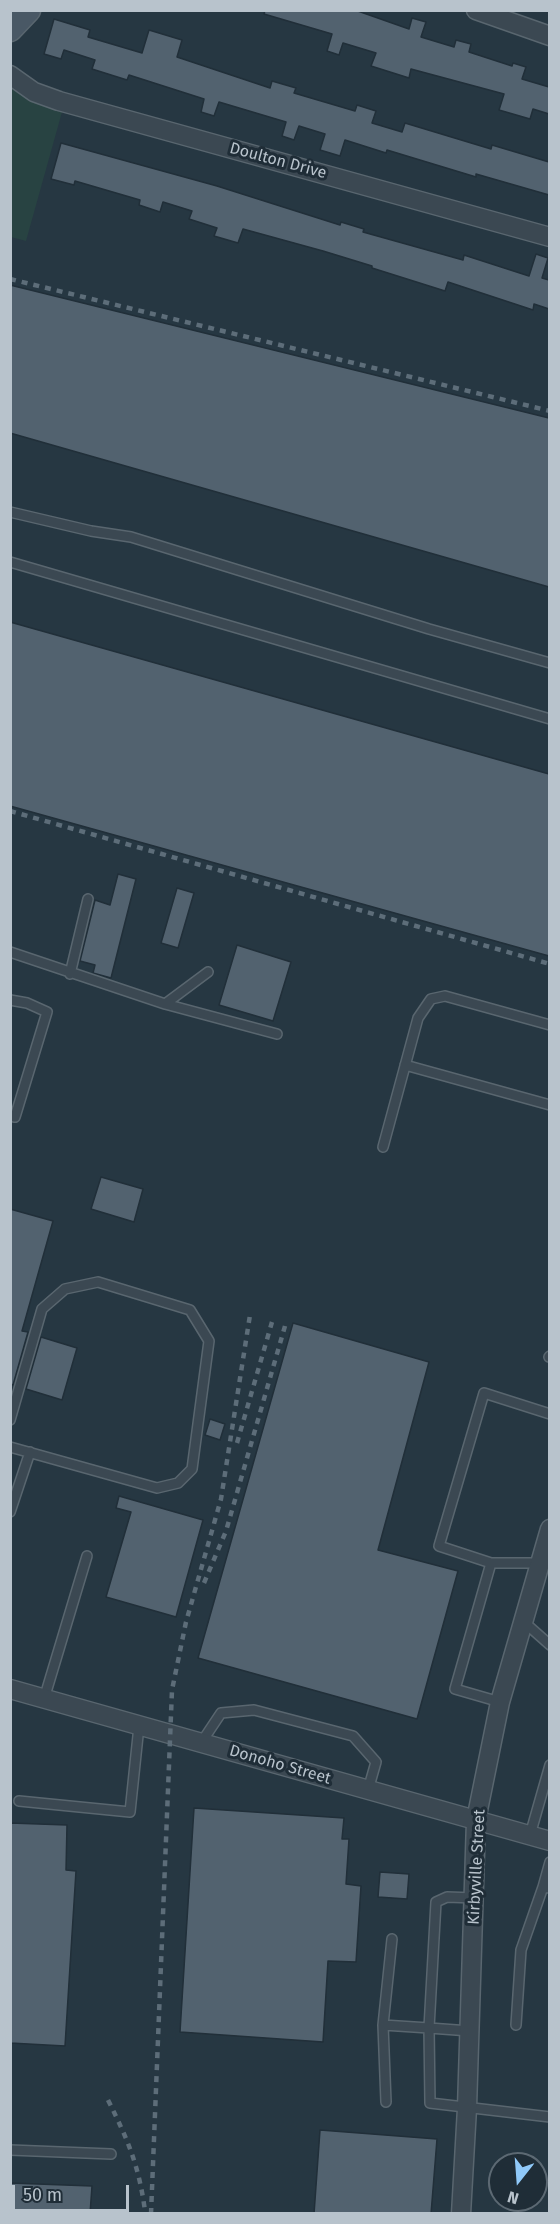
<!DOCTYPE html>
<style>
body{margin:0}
#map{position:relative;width:560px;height:2224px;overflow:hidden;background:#263742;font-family:"Fira Sans",sans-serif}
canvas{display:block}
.frame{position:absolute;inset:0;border:12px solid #b8c3cc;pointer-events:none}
.north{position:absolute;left:488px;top:2152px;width:60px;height:60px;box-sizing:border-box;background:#1f2d37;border:2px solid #5c6973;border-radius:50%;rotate:197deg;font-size:16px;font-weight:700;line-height:24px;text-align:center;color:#b8c3cc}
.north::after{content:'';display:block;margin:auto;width:21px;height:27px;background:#90c9f9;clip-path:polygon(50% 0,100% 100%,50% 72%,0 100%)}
.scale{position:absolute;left:12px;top:2185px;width:117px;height:27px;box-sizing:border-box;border:3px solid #b8c3cc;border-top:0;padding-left:8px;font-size:18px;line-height:21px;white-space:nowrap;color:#b8c3cc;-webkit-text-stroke:4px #1f2d37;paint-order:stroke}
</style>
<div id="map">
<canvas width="560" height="2224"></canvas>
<div class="frame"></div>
<div class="north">N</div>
<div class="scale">50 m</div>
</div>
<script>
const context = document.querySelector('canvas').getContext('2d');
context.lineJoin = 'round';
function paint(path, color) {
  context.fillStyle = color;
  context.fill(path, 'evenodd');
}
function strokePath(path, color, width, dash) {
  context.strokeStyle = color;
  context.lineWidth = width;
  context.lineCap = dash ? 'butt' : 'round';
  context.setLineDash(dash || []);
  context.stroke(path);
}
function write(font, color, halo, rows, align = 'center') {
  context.font = font + ' "Fira Sans",sans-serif';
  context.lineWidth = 6;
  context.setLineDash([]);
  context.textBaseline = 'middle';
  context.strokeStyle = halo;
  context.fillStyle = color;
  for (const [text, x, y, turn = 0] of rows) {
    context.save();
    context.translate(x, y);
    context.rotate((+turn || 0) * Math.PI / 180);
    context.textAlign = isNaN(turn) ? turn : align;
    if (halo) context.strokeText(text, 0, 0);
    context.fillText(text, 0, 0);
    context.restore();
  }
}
const green = new Path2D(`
 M11,88L31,101L62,112L26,241L11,237Z`);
const building = new Path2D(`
 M265,10H355L409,29L412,18L426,22L421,37L454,47L456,40L471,44L469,52L512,66L513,63L526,67L522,79L549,87V114L533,109L530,119L499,110L504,94L411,69L409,78L371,66L376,53L343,43L339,55L327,51L332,34L264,14Z
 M54,19L90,30L88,37L142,53L149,30L182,40L177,57L270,88L272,81L296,88L294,93L355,111L357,105L376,111L372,123L402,132L405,123L491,149L492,145L549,162V195L476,174V177L387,150L386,153L345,140L340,156L320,150L325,134L299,126L294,140L282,136L286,122L219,102L214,116L201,112L204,99L129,75L127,80L92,69L95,60L64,50L61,59L44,54Z
 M61,143L217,186L340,225L341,222L364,229L363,232L463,260L464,255L529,276L536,254L548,258L542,278L549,280V309L534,304L533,310L448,282L445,291L372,268V266L323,251L243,229L238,243L214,236L217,228L189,219L192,211L163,202L160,212L139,205L140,200L75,181L74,185L51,179Z
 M10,285L549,418V587L10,433Z
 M10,622L549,774V956L10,806Z
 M118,874L136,879L111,978L93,973L95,965L80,961L95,900L110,905Z
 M177,888L194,893L178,948L161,943Z
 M237,945L291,962L273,1021L219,1005Z
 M101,1177L143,1189L134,1222L91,1209Z
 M10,1209L53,1221L22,1331L28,1332L13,1385L10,1384Z
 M293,1323L429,1362L378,1550L458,1571L417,1719L198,1658Z
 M41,1337L77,1348L62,1400L26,1389Z
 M210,1419L225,1424L220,1440L205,1435Z
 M119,1496L203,1520L176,1617L106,1597L131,1512L116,1508Z
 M194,1808L344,1818L342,1839H349L346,1884L361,1886L356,1962L328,1961L323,2042L180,2032Z
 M10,1823L67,1825L66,1870L76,1871L65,2046L10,2043Z
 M380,1872L409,1874L407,1899L378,1897Z
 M320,2130L437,2139L431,2214H314Z
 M10,2183L92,2186L90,2214H10Z`);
const lane = new Path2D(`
 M10,512L91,531L131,537L429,629L550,663
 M10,562L550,719
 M10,952L165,1004
 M208,972L165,1004L277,1034
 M70,974L88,899
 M10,1000L27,1003L47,1012L15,1117L10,1116
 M405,1065L550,1105
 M383,1147L418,1018L431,999L445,996L550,1025
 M549,1357L550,1356
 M10,1420L42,1309L65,1289L98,1282L190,1310L209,1341L192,1469L178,1483L157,1488L10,1447
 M10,1512L30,1452
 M491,1563L455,1689L500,1702
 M540,1563H491L439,1546L484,1393L550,1414
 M524,1622L550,1645
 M44,1699L87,1556
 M201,1743L221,1713L254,1710L353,1736L376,1762L368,1790
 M19,1801L130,1812L139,1726
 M530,1835L550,1765
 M550,1862L543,1887L550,1888
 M383,2025L429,2028L430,2103L550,2117
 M516,2025L521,1950L543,1887
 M470,2031L429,2028L436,1902L447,1897L475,1898
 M386,2102L383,2025L392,1939
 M10,2150L111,2154`);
const street = new Path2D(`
 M476,10L550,36
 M10,75L34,92L59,101L550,237
 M10,1689L550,1841
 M461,2214L467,2108L476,1820L500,1702L550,1529`);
const secondary = new Path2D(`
 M10,29L28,10`);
const rail = new Path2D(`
 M10,279L550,411
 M10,811L550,964
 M237,1443L272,1322
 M204,1583L226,1531L285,1326
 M108,2100C128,2140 139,2166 145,2211
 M126,2212V2214
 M151,2214L172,1690L186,1622L221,1499L250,1315`);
const streetNames = [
 ["Doulton Drive",278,161,15],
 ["Donoho Street",280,1765,16],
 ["Kirbyville Street",477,1867,-87]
];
paint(green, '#284342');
paint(building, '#52626f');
strokePath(building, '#212f39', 1.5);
strokePath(lane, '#59666f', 12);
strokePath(street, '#59666f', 21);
strokePath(secondary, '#59666f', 27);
strokePath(lane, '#3b4852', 9);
strokePath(street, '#3b4852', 18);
strokePath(secondary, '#495865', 24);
strokePath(rail, '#5d6d79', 4.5, [6, 6]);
write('16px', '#b8c3cc', '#1f2d37', streetNames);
</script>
